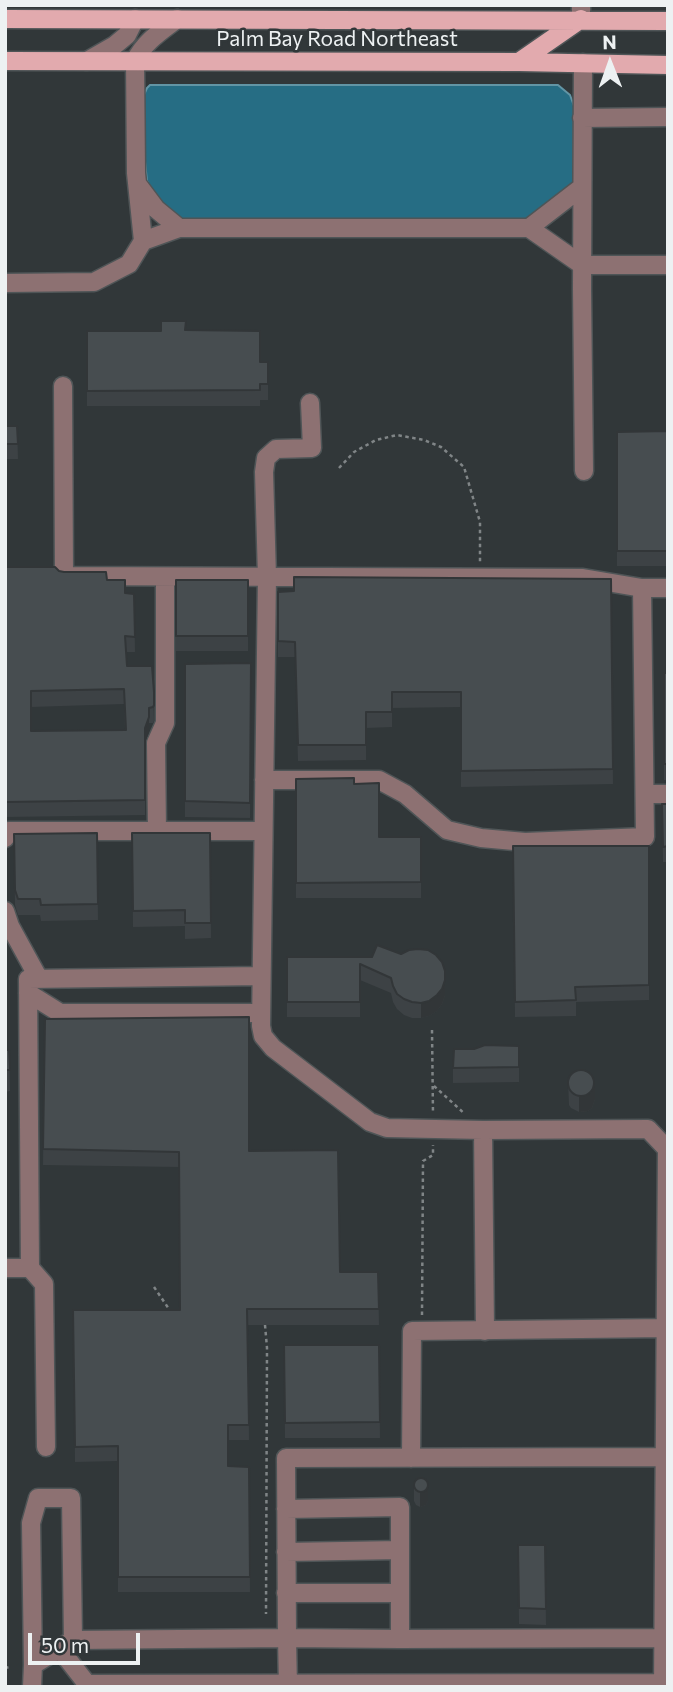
<!DOCTYPE html>
<style>
body{margin:0}
#map{position:relative;width:673px;height:1692px;overflow:hidden;background:#313739;font-family:Commissioner,sans-serif}
canvas{display:block}
.frame{position:absolute;inset:0;border:7px solid #edf1f2;pointer-events:none}
.north{position:absolute;left:575px;top:28px;width:70px;height:70px;-webkit-text-stroke:5px #313739;paint-order:stroke;rotate:359deg;font-size:19px;font-weight:700;line-height:28px;text-align:center;color:#edf1f2}
.north::after{content:'';display:block;margin:auto;width:24px;height:32px;background:#edf1f2;clip-path:polygon(50% 0,100% 100%,50% 72%,0 100%)}
.scale{position:absolute;left:28px;top:1633px;width:112px;height:32px;box-sizing:border-box;border:4px solid #edf1f2;border-top:0;padding-left:9px;font-size:21px;line-height:24px;white-space:nowrap;color:#edf1f2;-webkit-text-stroke:5px #313739;paint-order:stroke}
</style>
<div id="map">
<canvas width="673" height="1692"></canvas>
<div class="frame"></div>
<div class="north">N</div>
<div class="scale">50 m</div>
</div>
<script>
const context = document.querySelector('canvas').getContext('2d');
context.lineJoin = 'round';
function paint(path, color) {
  context.fillStyle = color;
  context.fill(path, 'evenodd');
}
function strokePath(path, color, width, dash) {
  context.strokeStyle = color;
  context.lineWidth = width;
  context.lineCap = dash ? 'butt' : 'round';
  context.setLineDash(dash || []);
  context.stroke(path);
}
function write(font, color, halo, rows, align = 'center') {
  context.font = font + ' Commissioner,sans-serif';
  context.lineWidth = 5;
  context.setLineDash([]);
  context.textBaseline = 'middle';
  context.strokeStyle = halo;
  context.fillStyle = color;
  for (const [text, x, y, turn = 0] of rows) {
    context.save();
    context.translate(x, y);
    context.rotate((+turn || 0) * Math.PI / 180);
    context.textAlign = isNaN(turn) ? turn : align;
    if (halo) context.strokeText(text, 0, 0);
    context.fillText(text, 0, 0);
    context.restore();
  }
}
const water = new Path2D(`
 M150,85H558L570,95L574,106L573,184L532,218L504,226L187,223L156,201L147,181L144,152L143,97L147,88Z`);
const path = new Path2D(`
 M339,468L354,452L376,440L397,435L424,440L441,447L464,467L480,522V564
 M432,1030L433,1114
 M434,1086L465,1114
 M154,1287L171,1312
 M422,1315L423,1161L433,1155V1145
 M265,1325L267,1348L266,1614
 M5,1668L10,1667`);
const minor = new Path2D(`
 M581,19V5
 M87,61L115,45L127,35L135,19
 M583,63L582,288L584,471
 M582,118L668,117
 M138,185L156,209L179,228
 M529,228L582,187
 M143,241L179,228H529L582,265H668
 M5,283L94,282L129,264L143,241L136,173L135,61C144,42 160,32 177,19
 M63,386L64,576L583,578L642,588H668
 M310,403L312,448L276,449L266,458L264,472L267,577L261,1026L263,1036L273,1048L370,1122L387,1128L483,1130L648,1129L667,1149L663,1687
 M264,780H379L405,794L447,830L481,838L525,842L645,837L642,588
 M645,794H668
 M157,831H263
 M5,838L9,831H157L156,743L165,723V577
 M5,911L10,926L39,979
 M28,993L60,1013H261
 M483,1130L485,1331
 M5,1268H30
 M46,1447L44,1284L30,1268L28,979L261,976
 M411,1458L412,1331L666,1328
 M286,1509L400,1507V1639L287,1638L288,1687
 M286,1552L400,1550
 M286,1593H400
 M400,1639L663,1638
 M59,1648L87,1684L663,1683
 M33,1665L31,1523L38,1498H71L73,1640
 M32,1687L33,1665L73,1640L287,1638L286,1458L665,1457`);
const major = new Path2D(`
 M5,19L668,21
 M5,61L519,62L668,65
 M519,62L581,19`);
const wall = new Path2D(`
 M186,330L260,362L268,384V400H260V406H87V331Z
 M5,426H17L18,459H5Z
 M668,431V566H617V432Z
 M5,567L59,571L107,580L125,593L134,594L135,652H126L127,666H152L154,721L153,723H149V732L145,743V815L5,817ZM124,704L125,730L31,731V707Z
 M611,579L613,784L461,787V707L392,708V727L366,728V760L298,761L295,657H278V592Z
 M176,580H248V651H176Z
 M251,663L250,818L185,817V664Z
 M664,673H668V780H664Z
 M296,779L354,784L379,837H421V898H296Z
 M662,804H668V862H663Z
 M97,833L98,920L41,921L40,915H18L15,905L14,834Z
 M132,833H210L211,938L185,939V926L133,927Z
 M513,846H649V1000L576,1002V1016L515,1017Z
 M287,957H372L445,995L442,1004L437,1011L429,1016L421,1018H412L404,1015L397,1009L393,1002L391,993L360,980V1017H287Z
 M45,1019L249,1151L340,1272H378L379,1325H248L249,1440H228V1466L249,1467L250,1592H118V1461L75,1462L73,1310H180L179,1167L43,1165Z
 M519,1046V1082L453,1083V1068L474,1049Z
 M5,1050H9L10,1091L5,1092Z
 M568,1080L595,1099L592,1108L588,1111L579,1112L571,1108L569,1105Z
 M284,1345H379L380,1438H285Z
 M414,1485L428,1501L426,1505L420,1507L416,1505L414,1501Z
 M518,1545H545L546,1625L519,1624Z`);
const shadedWall = new Path2D(`
 M149,717V732L145,743V728Z
 M445,980V995L442,1004L437,1011L429,1016L421,1018V1003Z
 M595,1084V1099L592,1108L588,1111L579,1112V1097Z
 M428,1486V1501L426,1505L420,1507V1492Z`);
const building = new Path2D(`
 M161,321H186L185,330L260,331V362H268V384H260V390L87,391V331H161Z
 M5,426H17L18,444H5Z
 M668,431V551H617V432Z
 M5,567H55L59,571L64,572H106L107,580H125V593L134,594L135,637L125,636L127,666H152L154,692V705L153,707L149,708V717L145,728V800L5,802ZM124,689L126,730L31,731V691Z
 M294,577L611,579L613,769L461,771V692H392V712H366V745H298L295,642L278,641V592L294,591Z
 M176,580H248V636H176Z
 M251,663L250,803L185,801V664Z
 M664,673H668V764H664Z
 M354,778V784L379,783V837H421V882L296,883V779Z
 M662,804H668V846L663,847Z
 M97,833L98,904L41,905L40,899H18L15,890L14,834Z
 M132,833H210L211,923H185V910L133,911Z
 M513,846H649V985L575,987L576,1000L515,1002Z
 M377,945L401,954L409,950L418,949L428,950L436,955L442,962L445,971V980L442,989L437,995L429,1001L421,1003L412,1002L404,999L397,994L393,986L391,978L360,964V1002H287V957H372Z
 M249,1017V1151L338,1150L340,1272H378L379,1309H247L249,1425H228V1466L249,1467L250,1577H118V1446L75,1447L73,1310H180L179,1152L43,1149L45,1019Z
 M485,1045L519,1046V1067L453,1068L454,1049H474Z
 M5,1050H9L10,1070H5Z
 M568 1083a13 13 0 1 1 26 0a13 13 0 1 1-26 0Z
 M284,1345H379L380,1422L285,1423Z
 M414 1485a7 7 0 1 1 14 0a7 7 0 1 1-14 0Z
 M518,1545H545L546,1609L519,1608Z`);
const streetNames = [
 ["Palm Bay Road Northeast",337,39]
];
paint(water, '#266d84');
strokePath(water, '#6295a5', 2);
strokePath(minor, '#4f5557', 21);
strokePath(major, '#4f5557', 21);
strokePath(path, '#808587', 2.5, [3.5, 3.5]);
strokePath(minor, '#8d7172', 18);
strokePath(major, '#e2aaae', 18);
paint(wall, '#3d4245');
paint(shadedWall, '#323638');
paint(building, '#474d50');
strokePath(building, '#323638', 2);
write('21px', '#edf1f2', '#313739', streetNames);
</script>
